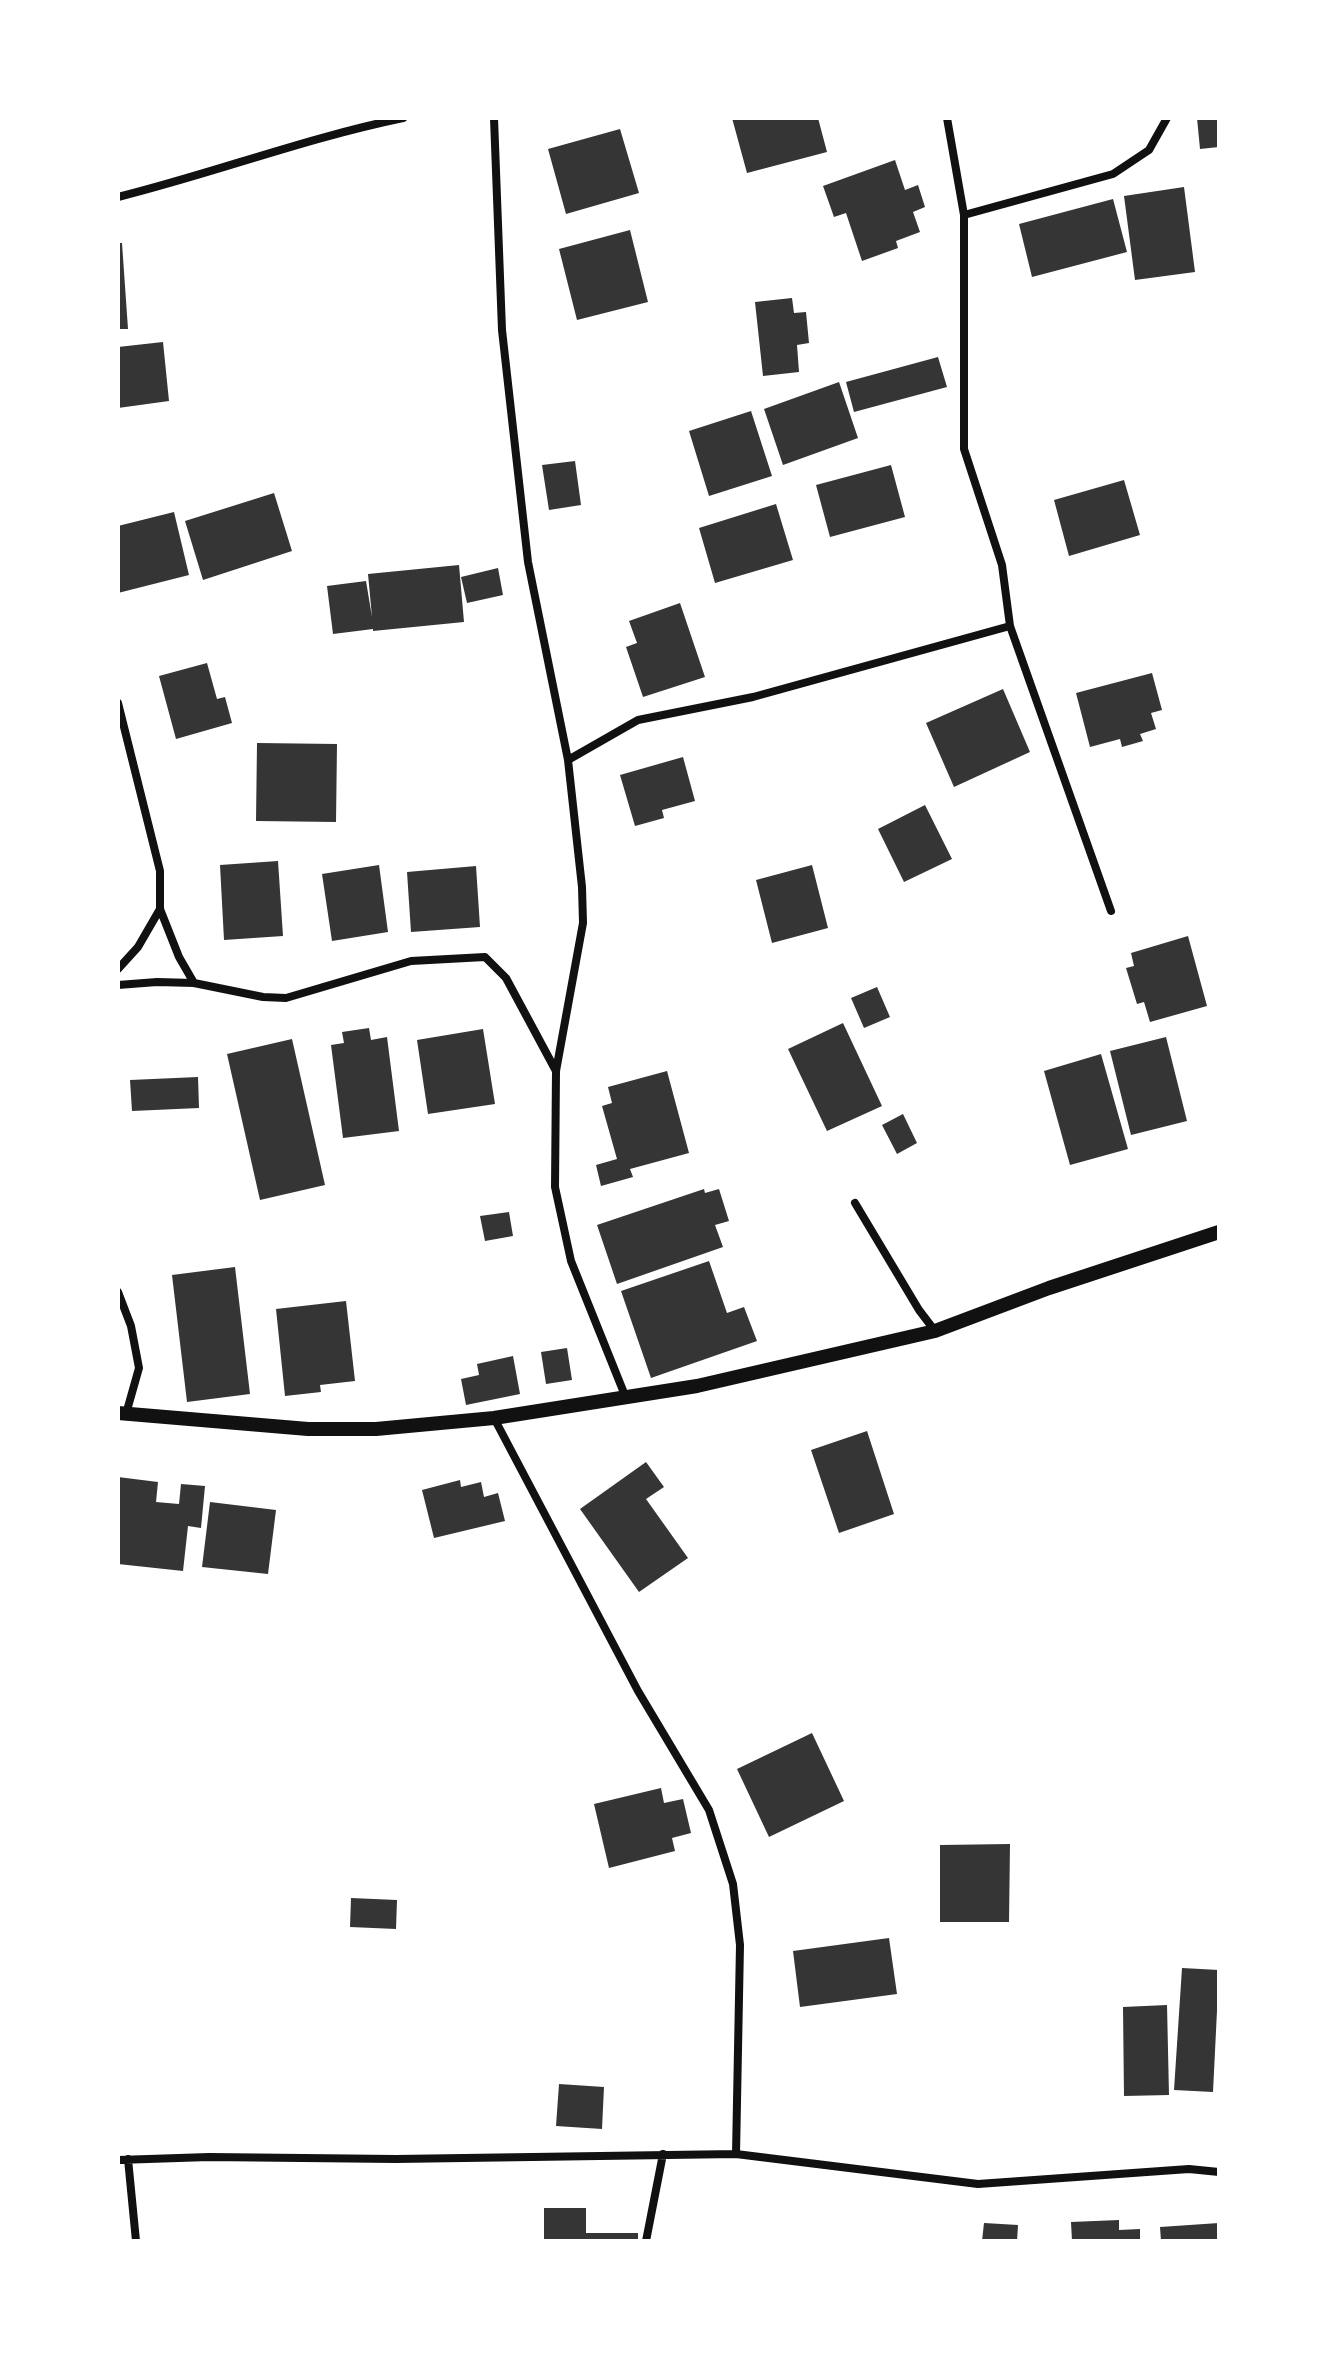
<!DOCTYPE html>
<style>
body{margin:0}
#map{position:relative;width:1337px;height:2359px;overflow:hidden;background:#fff;font-family:"Noto Sans",sans-serif}
canvas{display:block}
.frame{position:absolute;inset:0;border:120px solid #fff;pointer-events:none}
</style>
<div id="map">
<canvas width="1337" height="2359"></canvas>
<div class="frame"></div>
</div>
<script>
const context = document.querySelector('canvas').getContext('2d');
context.lineJoin = 'round';
function paint(path, color) {
  context.fillStyle = color;
  context.fill(path, 'evenodd');
}
function strokePath(path, color, width, dash) {
  context.strokeStyle = color;
  context.lineWidth = width;
  context.lineCap = dash ? 'butt' : 'round';
  context.setLineDash(dash || []);
  context.stroke(path);
}
const building = new Path2D(`
 M732,118H818L827,152L747,173Z
 M1197,118H1219V147L1200,149Z
 M620,129L639,193L566,214L548,149Z
 M895,160L905,190L918,185L925,207L913,212L920,232L896,241L898,248L862,261L846,213L834,217L823,186Z
 M1184,187L1195,272L1135,280L1124,196Z
 M1113,199L1127,252L1032,277L1019,224Z
 M630,230L648,302L577,320L559,249Z
 M118,243H122L128,329H118Z
 M792,298L794,313L806,312L809,343L797,345L799,372L763,376L755,302Z
 M163,342L169,401L118,408V347Z
 M938,357L947,387L854,412L846,382Z
 M839,382L858,438L783,465L764,409Z
 M751,411L772,476L709,496L689,431Z
 M575,461L581,505L549,510L542,465Z
 M891,465L905,517L830,537L816,485Z
 M1124,480L1140,535L1069,556L1054,500Z
 M274,493L292,551L203,580L185,521Z
 M776,504L793,560L715,583L699,528Z
 M174,512L189,575L118,593V526Z
 M459,565L464,622L373,631V629L333,634L327,586L366,581L372,617L368,574Z
 M498,568L503,595L467,603L461,577Z
 M680,603L705,677L643,697L626,647L637,643L629,621Z
 M207,663L217,699L225,697L232,723L176,739L159,676Z
 M1152,673L1162,710L1151,713L1156,729L1140,734L1143,741L1122,747L1120,739L1090,747L1076,693Z
 M1003,689L1030,752L954,787L926,723Z
 M257,743L337,744L336,822L256,821Z
 M683,757L695,801L662,810L664,818L635,826L620,775Z
 M925,805L952,859L904,882L878,829Z
 M278,861L283,936L224,940L220,865Z
 M379,865L388,932L332,941L322,874Z
 M812,865L828,928L772,943L756,880Z
 M476,866L480,927L411,932L407,872Z
 M1188,936L1207,1006L1150,1022L1144,1002L1137,1004L1126,968L1134,966L1131,953Z
 M877,987L890,1017L864,1028L851,998Z
 M843,1023L882,1106L827,1131L788,1049Z
 M369,1028L371,1040L387,1037L399,1131L343,1138L331,1045L344,1043L342,1032Z
 M483,1029L495,1104L428,1114L417,1040Z
 M1166,1037L1187,1121L1131,1135L1110,1051Z
 M292,1039L325,1185L260,1200L227,1054Z
 M1101,1054L1128,1149L1070,1165L1044,1071Z
 M667,1071L689,1153L630,1169L633,1177L601,1186L596,1165L617,1159L602,1106L612,1103L608,1087Z
 M198,1077L199,1108L132,1111L130,1080Z
 M903,1114L917,1143L897,1154L882,1125Z
 M704,1189L705,1193L719,1189L729,1221L715,1225L723,1247L617,1284L597,1225Z
 M509,1212L513,1236L485,1241L480,1216Z
 M709,1261L727,1313L744,1307L757,1341L651,1378L621,1291Z
 M235,1267L250,1394L187,1402L172,1275Z
 M346,1301L355,1381L320,1385L321,1392L285,1396L276,1309Z
 M567,1348L572,1380L546,1384L541,1352Z
 M513,1356L520,1394L466,1405L461,1379L479,1375L477,1364Z
 M867,1431L894,1514L839,1533L811,1450Z
 M646,1462L664,1487L646,1499L688,1558L639,1592L580,1509Z
 M118,1477L158,1482L156,1502L179,1504L181,1484L205,1486L201,1528L188,1526L183,1571L118,1564Z
 M460,1480L461,1487L481,1482L484,1497L498,1493L505,1521L434,1538L422,1490Z
 M210,1502L276,1510L268,1574L202,1567Z
 M812,1733L844,1801L769,1837L737,1769Z
 M661,1788L664,1803L683,1799L691,1833L672,1838L675,1851L609,1868L594,1804Z
 M1010,1844L1009,1922H940V1845Z
 M351,1898L397,1900L396,1929L350,1927Z
 M889,1938L897,1994L800,2007L793,1951Z
 M1182,1968L1219,1970L1213,2092L1174,2090Z
 M1167,2005L1169,2095L1124,2096L1123,2007Z
 M559,2084L604,2087L602,2129L556,2126Z
 M544,2208H586V2233H638V2241H544Z
 M1119,2220V2230L1140,2229V2241H1072L1071,2222Z
 M984,2223L1018,2225L1017,2241H982Z
 M1219,2223V2241H1161L1160,2227Z`);
const minor = new Path2D(`
 M494,118L502,330L528,562L568,760L582,887L583,923L556,1071L555,1187L571,1261L626,1398
 M947,118L964,215V449L1002,565L1010,626L1111,911
 M118,197C214,173 306,138 403,118
 M964,215L1113,174L1149,150L1167,118
 M118,703L160,871V909L179,957L194,983
 M568,760L638,720L753,697L1010,626
 M118,969L138,947L160,909
 M118,985L157,982L194,983L263,997L286,998L411,961L485,957L506,978L556,1071
 M855,1203L919,1310L935,1331
 M118,1292L131,1326L139,1368L126,1414
 M494,1418L638,1691L709,1810L733,1884L740,1945L736,2154
 M128,2159L136,2241
 M118,2160L209,2157L396,2159L736,2154L978,2184L1189,2169L1219,2172
 M646,2241L663,2154`);
const tertiary = new Path2D(`
 M118,1413L308,1429H376L494,1418L697,1386L935,1331L1049,1288L1219,1232`);
paint(building, '#353535');
strokePath(minor, '#111', 8);
strokePath(tertiary, '#111', 14);
</script>
